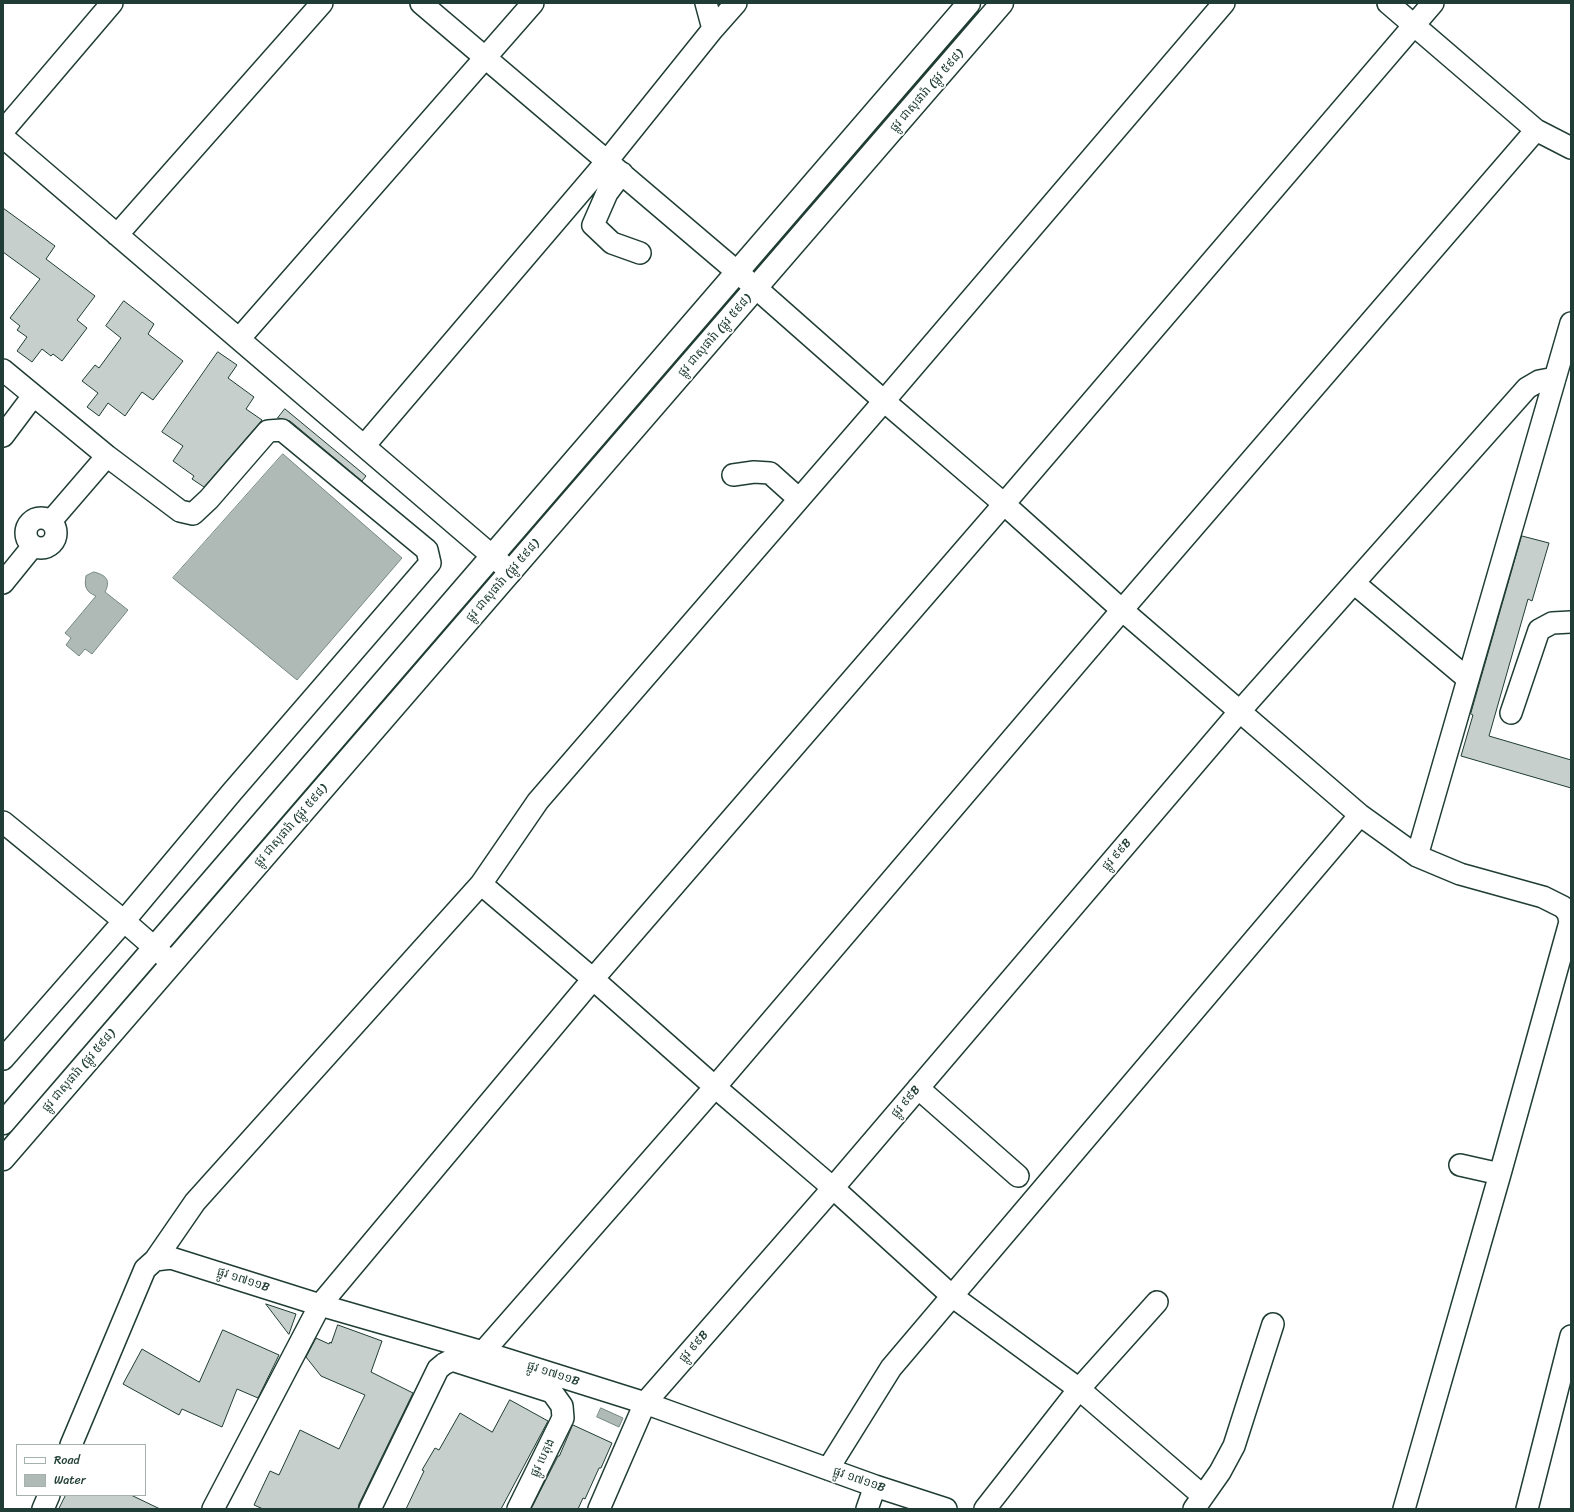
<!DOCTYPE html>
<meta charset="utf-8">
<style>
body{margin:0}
#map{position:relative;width:1574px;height:1512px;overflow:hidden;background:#fff;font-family:Sriracha,sans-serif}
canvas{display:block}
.frame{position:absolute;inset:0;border:4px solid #1f3d34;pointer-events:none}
.legend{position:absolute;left:16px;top:1444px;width:130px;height:52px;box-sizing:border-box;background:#fff;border:1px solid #a5b1ae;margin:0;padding:5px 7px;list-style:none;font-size:12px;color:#1f3d34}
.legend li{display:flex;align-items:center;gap:8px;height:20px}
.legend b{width:20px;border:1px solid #a5b1ae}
</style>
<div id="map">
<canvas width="1574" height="1512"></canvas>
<div class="frame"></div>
<ul class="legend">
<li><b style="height:5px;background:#fff"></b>Road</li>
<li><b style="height:11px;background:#afbab7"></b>Water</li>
</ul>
</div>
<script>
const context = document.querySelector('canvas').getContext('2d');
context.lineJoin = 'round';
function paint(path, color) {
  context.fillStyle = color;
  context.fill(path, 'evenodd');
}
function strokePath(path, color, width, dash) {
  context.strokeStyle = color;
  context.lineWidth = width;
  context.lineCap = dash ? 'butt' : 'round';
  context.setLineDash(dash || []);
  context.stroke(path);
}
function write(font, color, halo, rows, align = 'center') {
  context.font = font + ' Sriracha,"Noto Sans Khmer",sans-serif';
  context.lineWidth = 3.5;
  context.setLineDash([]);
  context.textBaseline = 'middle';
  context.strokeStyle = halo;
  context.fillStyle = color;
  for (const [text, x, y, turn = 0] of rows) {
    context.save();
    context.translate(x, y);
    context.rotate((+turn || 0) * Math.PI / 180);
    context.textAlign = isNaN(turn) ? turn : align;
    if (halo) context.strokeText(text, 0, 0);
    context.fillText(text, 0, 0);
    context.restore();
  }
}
const water = new Path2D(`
 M283,454L402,558L297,680L173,578Z
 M94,572C106,575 111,580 105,592L128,610L92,654L85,649L79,656L66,645L71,638L65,633L96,596C86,592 84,587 86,576Z
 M601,1408L623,1418L619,1427L597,1417Z`);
const building = new Path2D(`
 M3,208L55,246L46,259L95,296L77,320L87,328L62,361L53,354L51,356L42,349L32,362L17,351L27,337L17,330L20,326L10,318L40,279L3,252Z
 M124,301L154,324L148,334L183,361L153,400L142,392L125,416L108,403L99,416L87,407L98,393L82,381L95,365L99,368L121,338L106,326Z
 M218,352L237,365L228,378L254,397L246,409L262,420L204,487L192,479L194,476L173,461L183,446L162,432Z
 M285,409L366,476L362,481L290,421L278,418Z
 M1522,536L1549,543L1532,601L1528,599L1489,736L1571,760V788L1461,756L1473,715L1471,714Z
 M266,1304L296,1314L289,1334Z
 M338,1325L382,1341L371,1372L413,1393L359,1504L358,1509H263L254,1505L270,1471L279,1475L300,1430L339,1449L362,1401L365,1395L321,1376L306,1357L316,1338L329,1344L330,1342L331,1343Z
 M223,1330L279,1355L258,1398L237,1389L222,1427L182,1409L179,1415L123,1384L142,1349L199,1382Z
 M510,1400L548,1421L501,1509H406L424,1471L422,1470L435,1448L439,1450L460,1413L492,1432Z
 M573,1425L612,1443L601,1468H599L585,1499L583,1498L578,1509H531L558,1456H559Z
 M66,1495H131L160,1509H59Z`);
const minor = new Path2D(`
 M421,3L756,288L884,401L1004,504L1122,610L1360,815L1417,856L1460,874L1543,897L1563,907L1568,913L1570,922L1500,1174L1404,1509
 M706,3L713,29
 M1388,3L1536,130L1571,148
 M3,131L112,3
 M3,137L511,572
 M622,173L607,193L593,225L612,243L640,253
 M117,235L322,3
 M239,339L533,3
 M3,370L107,456L180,511L193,514L209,499L268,431L282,430L427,550L430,563L232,792L124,921L3,1059
 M3,436L33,396
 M364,446L607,161L713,29L736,3
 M733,475L754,472L770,473L799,499
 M26 533a15 15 0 1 1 30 0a15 15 0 1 1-30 0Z
 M51,521L107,456
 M3,583L33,546
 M1354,583L1468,679
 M1511,713L1539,630L1552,623L1571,622
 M3,822L124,921L172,963
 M1417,856L1571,323
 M481,884L593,979L715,1087L833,1188L952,1296L1079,1389L1203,1496
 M918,1088L1018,1176
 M1460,1165L1500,1174
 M155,1260L171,1258L320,1305L483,1352L645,1403L875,1486L946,1509
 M483,1352L715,1087L1122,610L1536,130
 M71,1445L145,1269L155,1260L195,1202L481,884L538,801L884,401L1224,3
 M828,1469L891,1368L1360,815
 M43,1509L49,1495
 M213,1509L320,1305L593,979L1004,504L1433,3
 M370,1509L438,1369L444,1364L452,1360L552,1392L562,1406L563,1418L518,1509
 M599,1509L645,1403L833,1188L1240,711L1527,388L1539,381L1555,378
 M867,1509L875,1486
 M985,1509L1079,1389L1157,1302
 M1194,1509L1220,1472L1234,1446L1273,1324
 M1527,1509L1571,1336`);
const major = new Path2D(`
 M3,1123L969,3
 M3,1159L1002,3`);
const streetNames = [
 ["ផ្លូវ ជាសុផារ៉ា (ផ្លូវ ៥៩៨)",927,91,-49],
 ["ផ្លូវ ជាសុផារ៉ា (ផ្លូវ ៥៩៨)",715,336,-49],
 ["ផ្លូវ ជាសុផារ៉ា (ផ្លូវ ៥៩៨)",503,581,-49],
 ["ផ្លូវ ជាសុផារ៉ា (ផ្លូវ ៥៩៨)",291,826,-49],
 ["ផ្លូវ ៩៩B",1117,855,-49],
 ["ផ្លូវ ជាសុផារ៉ា (ផ្លូវ ៥៩៨)",79,1071,-49],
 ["ផ្លូវ ៩៩B",906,1102,-50],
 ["ផ្លូវ ១៧១១B",243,1280,18],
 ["ផ្លូវ ៩៩B",694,1347,-49],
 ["ផ្លូវ ១៧១១B",553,1374,18],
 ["ផ្លូវ បេតុង",543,1458,-64],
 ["ផ្លូវ ១៧១១B",859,1480,19]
];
paint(water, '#afbab7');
strokePath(water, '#758883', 1);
paint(building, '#c7cfcc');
strokePath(building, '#1f3d34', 1);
strokePath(minor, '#1f3d34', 24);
strokePath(major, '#1f3d34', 25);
strokePath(minor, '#fff', 21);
strokePath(major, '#fff', 22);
write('12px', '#1f3d34', '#fff', streetNames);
</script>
